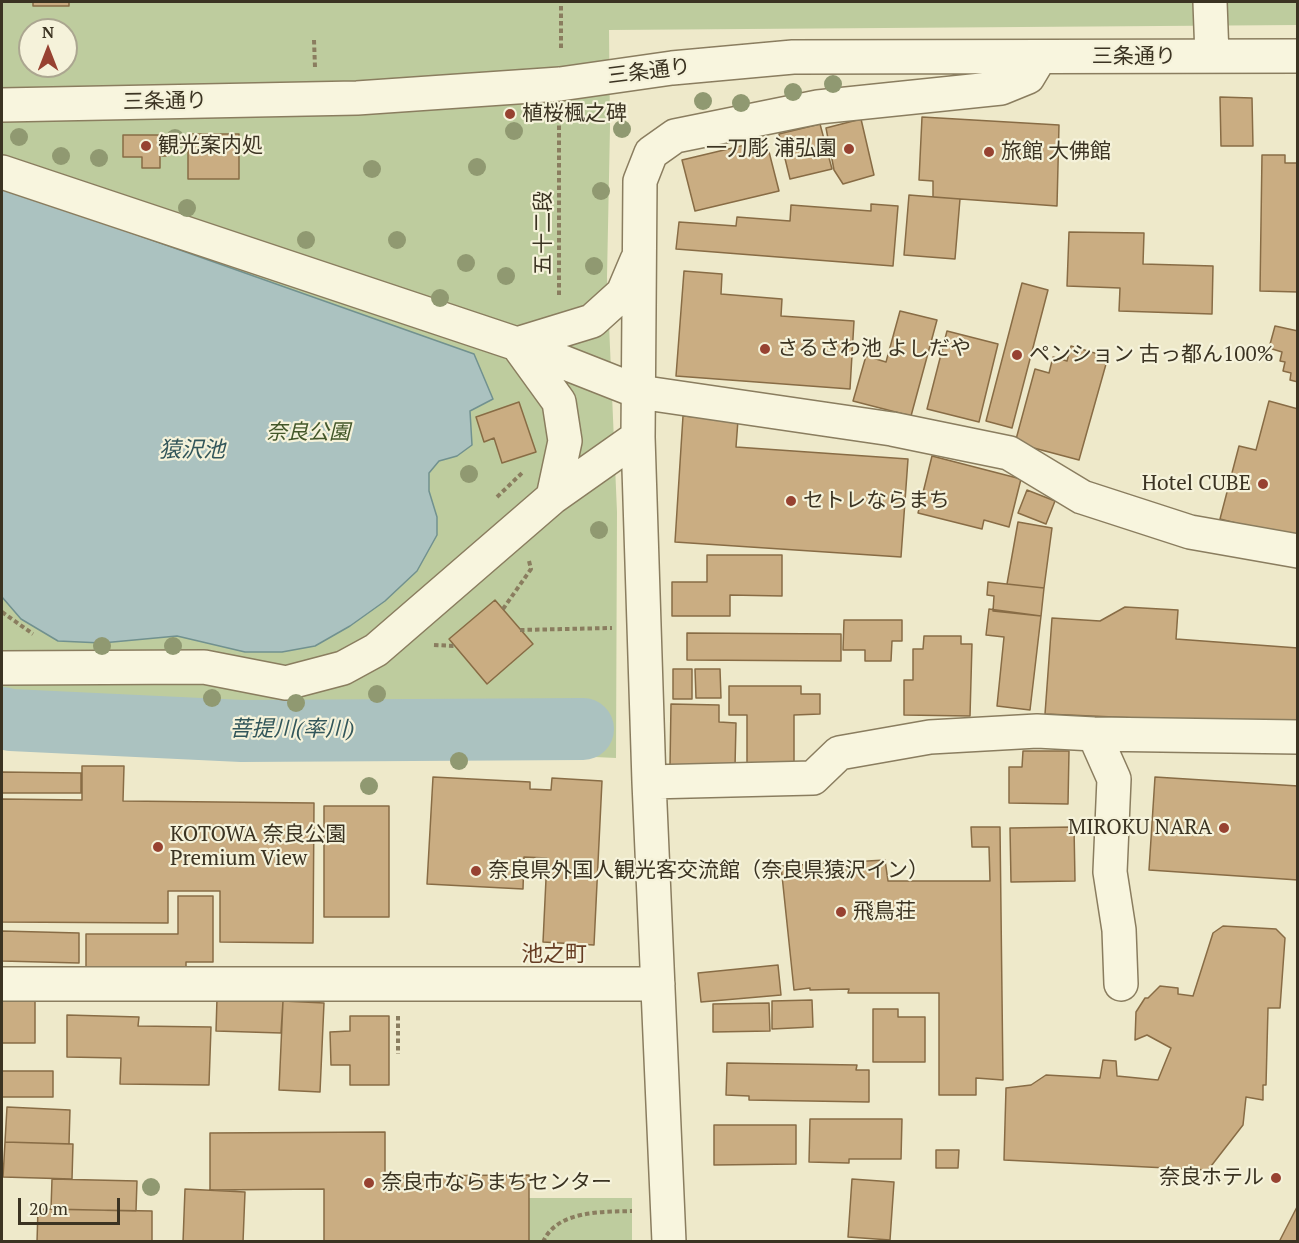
<!DOCTYPE html>
<meta charset="utf-8">
<style>
body{margin:0}
#map{position:relative;width:1299px;height:1243px;overflow:hidden;background:#eee9ca;font-family:"PT Serif",serif}
canvas{display:block}
.frame{position:absolute;inset:0;border:3px solid #3b3322;pointer-events:none}
.north{position:absolute;left:18px;top:18px;width:60px;height:60px;box-sizing:border-box;background:#f5f2da;border:2px solid #aba690;border-radius:50%;rotate:0deg;font-size:16px;font-weight:700;line-height:24px;text-align:center;color:#3b3322}
.north::after{content:'';display:block;margin:auto;width:21px;height:27px;background:#974231;clip-path:polygon(50% 0,100% 100%,50% 72%,0 100%)}
.scale{position:absolute;left:18px;top:1198px;width:102px;height:27px;box-sizing:border-box;border:3px solid #3b3322;border-top:0;padding-left:8px;font-size:18px;line-height:21px;white-space:nowrap;color:#3b3322;-webkit-text-stroke:4px #f5f2da;paint-order:stroke}
</style>
<div id="map">
<canvas width="1299" height="1243"></canvas>
<div class="frame"></div>
<div class="north">N</div>
<div class="scale">20 m</div>
</div>
<script>
const context = document.querySelector('canvas').getContext('2d');
context.lineJoin = 'round';
function paint(path, color) {
  context.fillStyle = color;
  context.fill(path, 'evenodd');
}
function strokePath(path, color, width, dash) {
  context.strokeStyle = color;
  context.lineWidth = width;
  context.lineCap = dash ? 'butt' : 'round';
  context.setLineDash(dash || []);
  context.stroke(path);
}
function write(font, color, halo, rows, align = 'center') {
  context.font = font + ' "PT Serif","Noto Sans JP",serif';
  context.lineWidth = 4.5;
  context.setLineDash([]);
  context.textBaseline = 'middle';
  context.strokeStyle = halo;
  context.fillStyle = color;
  for (const [text, x, y, turn = 0] of rows) {
    context.save();
    context.translate(x, y);
    context.rotate((+turn || 0) * Math.PI / 180);
    context.textAlign = isNaN(turn) ? turn : align;
    if (halo) context.strokeText(text, 0, 0);
    context.fillText(text, 0, 0);
    context.restore();
  }
}
const green = new Path2D(`
 M2,2H1297V25L609,30L610,127L607,277L617,512L616,758L2,729ZM30,30H66V66H30Z
 M529,1198H632V1241H529Z`);
const water = new Path2D(`
 M2,187L474,354L493,399L470,411L472,445L457,456L439,461L429,473V491L437,517V535L417,571L385,601L350,626L315,646L282,652H245L177,636L102,643L58,641L21,619L2,597Z`);
const river = new Path2D(`
 M2,718L11,720L242,731L583,729`);
const building = new Path2D(`
 M33,2H69V6H33Z
 M1220,97L1252,98L1253,146H1221Z
 M922,117L1059,125L1057,206L933,197V181L919,180Z
 M861,119L874,175L843,184L834,170L826,128Z
 M820,124L832,169L790,179L779,134Z
 M188,134H239V179H188Z
 M123,135H168V156H160V168H142V157H123Z
 M766,140L779,191L695,211L682,160Z
 M1262,155H1285V163H1298V292L1260,291Z
 M909,195L960,199L955,259L904,255Z
 M871,204L898,206L893,266L676,249L679,222L736,226L737,217L790,221L791,205L871,211Z
 M1069,232L1144,233L1143,264L1213,266L1212,314L1119,311L1120,288L1067,286Z
 M684,271L722,274L721,294L782,299L781,316L854,321L850,389L676,376Z
 M1022,283L1048,290L1012,428L986,421Z
 M900,311L937,320L911,416L853,401L866,356L886,362Z
 M1275,326L1298,331V382L1290,380L1291,373L1283,371L1285,362L1280,361L1282,352L1269,348Z
 M947,331L998,344L979,422L927,409Z
 M1071,346L1108,357L1079,460L1015,443L1035,369L1049,373L1053,357L1067,361Z
 M1269,401L1298,409V539L1220,519L1239,446L1256,450Z
 M519,402L536,452L502,463L494,438L484,442L476,417Z
 M683,416L738,420L736,447L908,459L901,557L675,542Z
 M932,456L1021,479L1009,527L984,520L982,529L918,513Z
 M1027,490L1055,501L1046,524L1018,513Z
 M1018,522L1052,528L1044,588L1007,584Z
 M707,555H782V596L730,595V616H672V582H707Z
 M988,582L1044,588L1041,616L993,611L994,596L987,595Z
 M495,600L533,644L487,684L449,639Z
 M1125,607L1178,610L1176,639L1298,648V725L1045,714L1052,618L1100,621Z
 M989,609L1041,616L1030,710L997,706L1004,637L986,635Z
 M844,620H902V641H892L891,661H865V650H843Z
 M687,633L841,634V661L687,660Z
 M924,636H961V644H972L970,716L904,715V680H913V649H923Z
 M673,669H692V699H673Z
 M695,669H720L721,698H696Z
 M729,686H801V694H820V714L794,715V767H747V715H729Z
 M671,704L719,705V722L736,723L735,767L670,766Z
 M1023,751H1069L1068,804L1009,803V767H1022Z
 M82,766H124L123,801L314,803L313,943L220,942V891H168V923L2,922V799L82,800Z
 M2,772L81,773V793H2Z
 M433,777L530,782V789L551,790L552,778L602,781L594,945L543,942L547,858L524,857L523,889L427,884Z
 M1155,777L1298,786V880L1149,870Z
 M324,806H389V917H324Z
 M971,827H1000L1003,1080L976,1078V1095H939V993H848L849,989L810,990V988L794,990L781,866L885,860L888,881H990L989,847H972Z
 M1074,827L1075,881L1011,882L1010,828Z
 M178,896H213V962H186V973H86V934H178Z
 M1223,926L1276,929L1285,938L1280,1008H1268L1266,1085H1263V1100L1246,1097L1243,1125L1208,1170L1004,1160L1006,1088L1031,1085L1046,1075L1100,1078L1103,1060L1116,1061L1117,1076L1158,1080L1171,1048L1147,1035L1135,1040L1136,1012L1145,998H1148L1160,986L1178,988V994L1193,996L1213,933Z
 M2,931L79,933V963L2,961Z
 M778,965L781,995L701,1002L698,973Z
 M2,995H35V1043H2Z
 M217,998L283,1001L281,1033L216,1031Z
 M812,1000L813,1027L772,1029V1001Z
 M283,1001L324,1003L320,1092L279,1090Z
 M769,1003L770,1031L713,1032V1004Z
 M873,1009H898V1017H925V1062H873Z
 M67,1015L139,1017L138,1026L211,1027L209,1085L120,1084L121,1058L67,1057Z
 M350,1016H389V1085H350V1065H331L330,1032L350,1031Z
 M727,1063L857,1065L856,1070H869V1102L749,1100V1096L726,1095Z
 M2,1071H53V1097H2Z
 M7,1107L70,1110L69,1144L5,1142Z
 M810,1119H902L901,1159H849V1163L809,1162Z
 M714,1125H796V1164L714,1165Z
 M385,1132V1176L529,1175V1242H324V1189L210,1190V1133Z
 M5,1142L73,1144L72,1179L3,1177Z
 M936,1150H959L958,1168H936Z
 M52,1179L137,1181L136,1211L51,1209Z
 M852,1179L894,1182L890,1240L848,1237Z
 M185,1189L245,1192L243,1242H183Z
 M1298,1205V1242H1279Z
 M38,1209L152,1211V1242H37Z`);
const path = new Path2D(`
 M314,40L315,67
 M561,48V2
 M559,118V296
 M497,497L522,473
 M503,609L531,569L529,561
 M2,612L33,634
 M520,630L612,628
 M434,645L455,646
 M398,1016V1054
 M543,1242C557,1210 602,1212 632,1211`);
const minor = new Path2D(`
 M1210,2L1212,56
 M2,105L357,98L560,84L672,68L793,57L1298,56
 M2,172L517,344L639,392L892,429L1009,453L1082,497L1190,532L1298,551
 M553,497L638,437
 M2,668L204,667L286,683L343,668L376,650L553,497L565,441L559,402L517,344L592,321L623,293L637,260
 M1094,734L1114,779L1110,872L1119,930L1121,984
 M649,782L813,778L839,753L930,737L1037,731L1094,734L1298,737
 M2,984H658
 M669,1242L649,782L638,437L640,181L651,153L675,136L818,107L1001,88L1028,77L1040,57`);
const trees = [
 [833,84],
 [793,92],
 [703,101],
 [741,103],
 [622,129],
 [514,131],
 [19,137],
 [175,138],
 [61,156],
 [99,158],
 [477,167],
 [372,169],
 [601,191],
 [187,208],
 [306,240],
 [397,240],
 [466,263],
 [594,266],
 [506,276],
 [440,298],
 [469,474],
 [599,530],
 [102,646],
 [173,646],
 [377,694],
 [212,698],
 [296,703],
 [459,761],
 [369,786],
 [151,1187]
];
const markers = [
 [510,114,6,"#974231"],
 [146,146,6,"#974231"],
 [849,149,6,"#974231"],
 [989,152,6,"#974231"],
 [765,349,6,"#974231"],
 [1017,355,6,"#974231"],
 [1263,484,6,"#974231"],
 [791,501,6,"#974231"],
 [1224,828,6,"#974231"],
 [158,847,6,"#974231"],
 [476,871,6,"#974231"],
 [841,912,6,"#974231"],
 [1276,1178,6,"#974231"],
 [369,1183,6,"#974231"]
];
const streetNames = [
 ["三条通り",1134,57],
 ["三条通り",649,72,-7],
 ["三条通り",165,102,-1],
 ["五十二段",544,233,-90]
];
const poiNames = [
 ["植桜楓之碑",522,114],
 ["観光案内処",158,146],
 ["一刀彫 浦弘園",837,149,"right"],
 ["旅館 大佛館",1001,152],
 ["さるさわ池 よしだや",777,349],
 ["ペンション 古っ都ん100%",1029,355],
 ["Hotel CUBE",1251,484,"right"],
 ["セトレならまち",803,501],
 ["MIROKU NARA",1212,828,"right"],
 ["KOTOWA 奈良公園",170,835],
 ["Premium View",170,859],
 ["奈良県外国人観光客交流館（奈良県猿沢イン）",488,871],
 ["飛鳥荘",853,912],
 ["奈良ホテル",1264,1178,"right"],
 ["奈良市ならまちセンター",381,1183]
];
const parkNames = [
 ["奈良公園",308,433]
];
const waterNames = [
 ["猿沢池",192,451],
 ["菩提川(率川)",292,730]
];
const neighbourhoodNames = [
 ["池之町",554,955]
];
paint(green, '#becc9e');
paint(water, '#abc2c0');
strokePath(water, '#71918f', 1.5);
strokePath(river, '#abc2c0', 62);
paint(building, '#caad82');
strokePath(building, '#886c45', 1.5);
strokePath(minor, '#8a7d5f', 36);
strokePath(path, '#8a7d5f', 4, [4.5, 3]);
strokePath(minor, '#f8f5de', 33);
context.fillStyle = '#909971';
for (const [x, y] of trees) {
  context.beginPath();
  context.arc(x, y, 9, 0, 2 * Math.PI);
  context.fill();
}
for (const [x, y, r, color] of markers) {
  const dot = new Path2D();
  dot.arc(x, y, r, 0, 2 * Math.PI);
  context.fillStyle = color;
  context.fill(dot);
  strokePath(dot, '#f5f2da', 2);
}
write('21px', '#3b3322', '#f5f2da', streetNames);
write('21px', '#3b3322', '#f5f2da', poiNames, 'left');
write('italic 21px', '#435729', '#f5f2da', parkNames);
write('italic 22px', '#32565a', '#f5f2da', waterNames);
write('22px', '#663d23', '#f5f2da', neighbourhoodNames);
</script>
